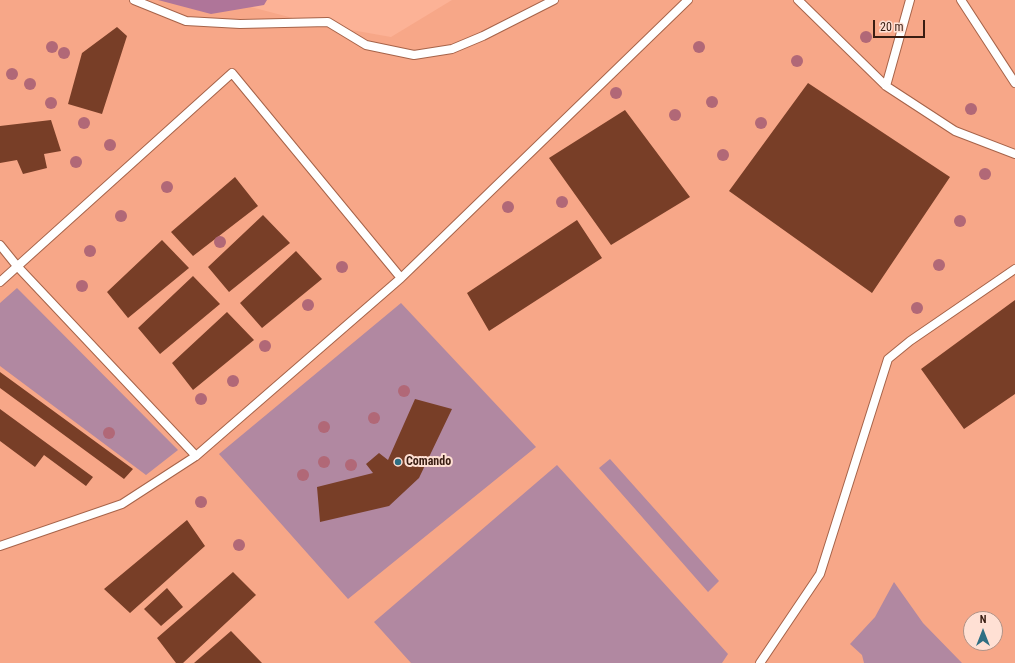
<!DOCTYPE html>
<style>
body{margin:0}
#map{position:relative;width:1015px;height:663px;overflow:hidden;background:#fcb296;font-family:"Roboto Condensed",sans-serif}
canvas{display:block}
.north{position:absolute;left:963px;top:611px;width:40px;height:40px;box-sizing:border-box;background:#ffe0d4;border:1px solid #b09286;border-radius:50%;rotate:0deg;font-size:11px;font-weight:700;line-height:16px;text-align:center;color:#391d12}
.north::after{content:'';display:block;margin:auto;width:14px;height:18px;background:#2f6f83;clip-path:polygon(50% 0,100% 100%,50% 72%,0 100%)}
.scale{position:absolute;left:873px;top:20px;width:52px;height:18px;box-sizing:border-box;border:2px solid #391d12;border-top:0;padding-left:5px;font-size:12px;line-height:14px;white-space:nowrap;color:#391d12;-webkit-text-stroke:3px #ffe0d4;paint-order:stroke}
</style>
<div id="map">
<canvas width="1015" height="663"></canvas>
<div class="north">N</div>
<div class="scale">20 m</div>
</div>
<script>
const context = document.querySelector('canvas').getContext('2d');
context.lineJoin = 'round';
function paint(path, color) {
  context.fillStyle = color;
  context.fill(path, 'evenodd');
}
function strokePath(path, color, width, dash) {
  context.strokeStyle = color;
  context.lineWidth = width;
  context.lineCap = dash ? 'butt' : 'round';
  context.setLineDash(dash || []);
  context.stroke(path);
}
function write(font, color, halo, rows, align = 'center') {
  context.font = font + ' "Roboto Condensed",sans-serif';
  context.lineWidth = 4;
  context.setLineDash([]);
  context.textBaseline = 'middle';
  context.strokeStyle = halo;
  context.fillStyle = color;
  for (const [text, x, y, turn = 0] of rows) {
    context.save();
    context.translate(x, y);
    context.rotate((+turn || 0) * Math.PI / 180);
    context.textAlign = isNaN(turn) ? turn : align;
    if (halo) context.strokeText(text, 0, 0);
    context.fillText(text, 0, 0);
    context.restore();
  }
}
const built = new Path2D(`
 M0,0H224L312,23L391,37L452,0H1015V663H0ZM971,619H995V643H971Z`);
const green = new Path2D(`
 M17,288L178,450L146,475L0,366V303Z
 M401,303L536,447L348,599L219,454Z
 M610,459L719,581L708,592L599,468Z
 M557,465L728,654L722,663H411L374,622Z
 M894,582L923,623L962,663H864L862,655L850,644L875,617Z`);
const forest = new Path2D(`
 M158,0H267L264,5L211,14Z`);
const building = new Path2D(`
 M117,27L127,36L102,114L68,104L82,53Z
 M808,83L950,177L872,293L729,191Z
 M625,110L690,197L611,245L549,158Z
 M51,120L61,151L44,154L47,168L23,174L17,160L0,163V126Z
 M235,177L258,206L193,256L171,232Z
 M263,215L290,243L229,292L208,267Z
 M577,220L602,258L489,331L467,293Z
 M162,240L189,268L128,318L107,292Z
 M296,251L322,279L262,328L240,303Z
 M193,276L220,304L160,354L138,328Z
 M1015,300V394L964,429L921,369Z
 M227,312L254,340L193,390L172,363Z
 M0,372L133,469L124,479L0,388Z
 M415,399L452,409L419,478L389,506L320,522L317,487L373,473L366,464L379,453L388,460Z
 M0,409L93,477L86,486L44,455L35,467L0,441Z
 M187,520L205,546L130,613L104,589Z
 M233,572L256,595L183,663H176L157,638Z
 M167,588L183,607L161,626L144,609Z
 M231,631L262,663H194Z`);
const lane = new Path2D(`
 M134,0L186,21L240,24L328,22L366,45L414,55L452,49L483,36L554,0
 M798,0L886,86L955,131L1015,154
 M961,0L1015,83
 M886,86L910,0
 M0,245L17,266L196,456
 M0,282L232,73L401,278
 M0,546L122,504L196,456L401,278L688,0
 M760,663L820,574L888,359L910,341L1015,269`);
const trees = [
 [866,37],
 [52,47],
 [699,47],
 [64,53],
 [797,61],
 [12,74],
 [30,84],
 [616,93],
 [712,102],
 [51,103],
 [971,109],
 [675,115],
 [84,123],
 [761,123],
 [110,145],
 [723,155],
 [76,162],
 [985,174],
 [167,187],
 [562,202],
 [508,207],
 [121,216],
 [960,221],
 [220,242],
 [90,251],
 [939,265],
 [342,267],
 [82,286],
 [308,305],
 [917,308],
 [265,346],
 [233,381],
 [404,391],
 [201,399],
 [374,418],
 [324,427],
 [109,433],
 [324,462],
 [351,465],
 [303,475],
 [201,502],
 [239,545]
];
const markers = [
 [398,462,4,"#2f6f83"]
];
const poiNames = [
 ["Comando",406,462]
];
paint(built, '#f7a788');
paint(green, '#b188a1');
paint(forest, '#af7599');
paint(building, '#783e27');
strokePath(lane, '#a66349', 10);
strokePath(lane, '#fff', 8);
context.fillStyle = '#b16877';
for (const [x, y] of trees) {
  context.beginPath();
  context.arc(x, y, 6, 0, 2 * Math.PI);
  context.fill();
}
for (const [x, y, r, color] of markers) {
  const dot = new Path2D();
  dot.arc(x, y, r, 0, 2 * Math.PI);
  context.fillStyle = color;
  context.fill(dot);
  strokePath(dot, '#ffe0d4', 1.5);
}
write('bold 12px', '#391d12', '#ffe0d4', poiNames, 'left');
</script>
